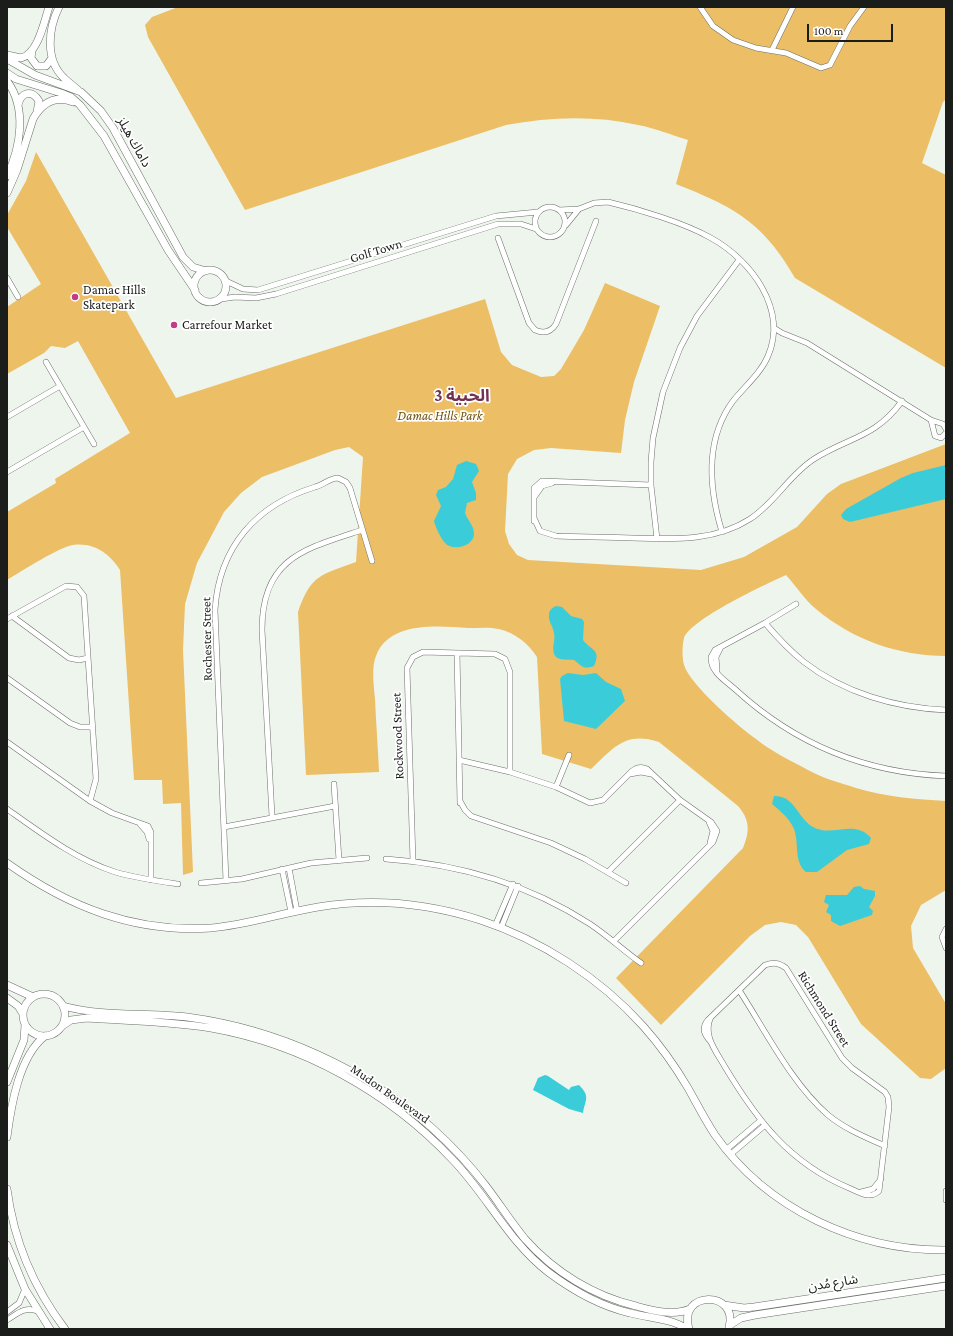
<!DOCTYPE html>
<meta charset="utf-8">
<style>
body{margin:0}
#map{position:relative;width:953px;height:1336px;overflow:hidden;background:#eef5ed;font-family:"Crimson Pro",serif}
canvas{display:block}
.frame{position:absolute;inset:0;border:8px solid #1a1d1a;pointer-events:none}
.scale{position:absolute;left:807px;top:24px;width:86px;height:18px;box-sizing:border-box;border:2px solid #1a1d1a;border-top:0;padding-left:5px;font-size:12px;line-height:14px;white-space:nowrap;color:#1a1d1a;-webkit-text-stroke:3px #fff;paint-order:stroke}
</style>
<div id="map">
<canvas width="953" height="1336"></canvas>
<div class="frame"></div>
<div class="scale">100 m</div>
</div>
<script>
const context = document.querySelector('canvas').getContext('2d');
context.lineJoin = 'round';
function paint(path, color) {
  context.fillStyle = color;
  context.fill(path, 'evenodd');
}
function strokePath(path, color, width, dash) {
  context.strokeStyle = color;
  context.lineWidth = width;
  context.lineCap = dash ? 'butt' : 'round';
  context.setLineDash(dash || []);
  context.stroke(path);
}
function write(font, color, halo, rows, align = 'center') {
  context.font = font + ' "Crimson Pro","Noto Sans Arabic",serif';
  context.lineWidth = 3.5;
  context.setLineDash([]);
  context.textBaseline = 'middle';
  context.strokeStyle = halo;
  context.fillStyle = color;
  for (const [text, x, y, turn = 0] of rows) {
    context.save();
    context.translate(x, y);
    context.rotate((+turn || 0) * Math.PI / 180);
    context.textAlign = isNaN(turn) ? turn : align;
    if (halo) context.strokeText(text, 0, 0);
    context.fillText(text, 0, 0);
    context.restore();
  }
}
const green = new Path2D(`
 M178,7H946V99L943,102L922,163L946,175V368L795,278C763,222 734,207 676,184L688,140C671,135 655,128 638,125C594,115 549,117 506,125L245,210L148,37L145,25L152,17Z
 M36,152L176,398L485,299L501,352L512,365L541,377L554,376L561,369L584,330L605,283L660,306L634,382L625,420L621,453L551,448L534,450L517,459L508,474L505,531L509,544L517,555L528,560L701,570L744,557L797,527L827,494L841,484L946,444V656C899,656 853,640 816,609C805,600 796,586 786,575C766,584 691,619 684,638C682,646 682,658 684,665C691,686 738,726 756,739C771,751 791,761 808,770C822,778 841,783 856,788C885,797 916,799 946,801V890L921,905L911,926L913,948L946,1004V1068L931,1079L920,1078L861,1024L808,937L796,925L781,922L765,925L750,936L661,1025L616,978L743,848C750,831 750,820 738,806L659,742C626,731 614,747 591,769L542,754L537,657C528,643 515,633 499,629C489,627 478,628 468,628C438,626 389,621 376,656C371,668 374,686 375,699C376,723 378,748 379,772L306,775L298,612C311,574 321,575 356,562L363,457L349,447L335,450L262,477L241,493L224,512L197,563L185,604L183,650L193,872L183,875L181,803L163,804L162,780H134L120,570C110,554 94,542 73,545C61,546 20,572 7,580V512L56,483L55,479L130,433L78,341L65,348L51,346L44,353L7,374V307L41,284L7,227V215L26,181Z`);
const water = new Path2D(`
 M466,461L476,464L479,471L472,482L476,493V500L467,503L465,513C467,519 474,526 474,533C475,546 453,552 445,543C441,539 435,526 434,521L441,506L436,495L438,490L446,487L453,479L457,465Z
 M946,465V499L850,522L843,519L841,515L846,509L901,478L913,473Z
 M556,606L562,607L571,616L582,619L584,622L583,640C590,650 602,649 594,666C583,670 582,666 574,660C568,659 561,661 556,657C550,650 556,640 554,633C553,626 548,621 549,615C549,610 552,608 556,606Z
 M568,673L583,675L596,673L606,682L621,689L625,701L596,729L564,721L560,679L562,676Z
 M774,796C796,796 797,818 813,827C833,838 854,818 871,838L869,844L847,850L817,872H806C792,860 801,840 792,825C787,816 779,810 772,804Z
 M860,886L864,889L875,891V896L869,907L873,911L872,915L840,926L831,921V915L826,912L829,905L824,902L826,895H847L854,887Z
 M545,1075L548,1076L569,1090L571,1087L579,1085C591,1097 585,1100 583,1113L569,1109L533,1090L538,1078Z`);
const street = new Path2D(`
 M700,7L713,26L733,40L756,48L786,53L821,68L830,65L850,26L864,7
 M772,50L793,7
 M535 222a15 15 0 1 1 30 0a15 15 0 1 1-30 0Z
 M559,210L579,209L594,203L608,202C638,209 685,223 711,238C751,260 788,309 768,356C761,373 745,386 733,401C705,439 709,489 722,532
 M566,225L579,209
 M498,238L529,323L535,330C544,334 551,332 556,324L596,221
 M7,278L18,297
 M226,281L243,289L258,290L496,216L538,212
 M221,299L235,297L256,298L276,294L498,224H521L536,229
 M774,328L782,333L807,343L931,420
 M46,362L94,444
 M7,417L60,386
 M946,429L943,424L931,420L935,436L941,438L946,433
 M7,472L84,427
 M535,496L542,486L552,483
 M534,518L540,531L556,536C581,537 607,537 632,538C673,539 714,542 750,519C775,503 789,475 814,459C849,437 875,438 902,401
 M534,521V488L542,481L651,485
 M657,539L651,485V462L653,438L663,392L680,348L697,316L739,260
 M796,604L765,623L715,650L711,657C710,672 726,681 736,690C795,744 866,773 946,776
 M12,616L69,658L79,660L88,658
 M7,619L66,586L77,587L84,596L96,779L90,801
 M765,623C777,637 790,651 804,662C844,693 896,708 946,710
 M457,653L460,803
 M717,670L716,657L721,647
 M7,678L70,723L80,727H92
 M7,742L90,801L112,813L148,826L151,832V880
 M459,760L510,772L556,787L590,803L603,800L632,771C637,767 641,766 647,769L680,800L711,822L717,831L713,842L614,941
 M630,774L641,772L651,774
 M334,784L339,860
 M556,787L569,755
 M460,801L465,810L471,816L551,843L585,859L626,883
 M7,809C41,833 75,859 115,872C135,878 157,881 178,884
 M272,816L262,630C262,558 304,549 362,530
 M709,822L713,831L710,843
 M140,824L147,832L149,839
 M224,827L335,806
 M386,859C460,864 528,884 590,924C608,936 624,951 641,963
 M413,861L407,668L413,657L423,652L495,654L505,659L510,672V772
 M289,868L297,911
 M282,869L291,912
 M608,872L680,800
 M226,881L215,610C219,547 256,505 315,487C323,485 330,478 338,478L346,482L350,488L372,561
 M201,883L242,879L311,863L367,858
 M495,926L513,884
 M501,928L518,886
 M946,929L942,937L946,948
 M739,990C765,1030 792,1084 828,1115C845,1129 865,1137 885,1146
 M711,1042C704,1035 701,1028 708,1020L765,965C774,962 779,963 786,968L842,1058L852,1068L885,1092L888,1097L889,1107L879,1191C870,1200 859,1192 849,1188C789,1163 757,1120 725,1067C716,1051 702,1035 711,1017
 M727,1149L760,1121
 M731,1154L764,1126
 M946,1191V1200
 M861,1192L873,1189L881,1179
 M7,1312L19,1303L25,1289
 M7,1320C17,1314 25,1306 37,1311`);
const secondary = new Path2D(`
 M59,7C48,29 45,60 64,78C68,82 74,86 78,90
 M32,51L31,58L37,66H46L52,58
 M7,55L21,58C38,54 44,22 49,7
 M7,59L35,75L81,92L101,111L113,128L183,257L193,267L206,271
 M7,73L16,79L61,93L71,97L80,105L104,136L168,250L195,290
 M7,81C27,108 21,147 7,176
 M18,105C21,92 32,89 39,101L37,112
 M7,193L17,170L33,119C42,103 55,95 73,102
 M194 286a16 16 0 1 1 32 0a16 16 0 1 1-32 0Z
 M7,863C69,907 134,933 211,928C247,925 282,913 318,907C372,898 427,903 480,920C541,940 600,978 643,1026C660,1045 675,1066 688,1088C697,1104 705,1120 715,1135C767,1209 857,1251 946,1250
 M7,985L33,997
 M23 1015a21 21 0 1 1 42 0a21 21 0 1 1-42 0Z
 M7,998L18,1006L23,1014
 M63,1006C103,1017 146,1012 187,1017C277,1029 363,1068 431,1127C451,1145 470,1165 486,1186C499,1203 511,1222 525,1239C554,1272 594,1296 636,1306C653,1311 674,1316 690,1309
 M62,1026L71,1020L87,1018C128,1021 170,1021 211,1028C302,1044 389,1092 452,1159C487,1195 508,1241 548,1272C572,1290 600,1306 630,1313C649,1318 670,1318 687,1329
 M7,1082L24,1040L25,1025
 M7,1137C11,1106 19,1056 45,1036
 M7,1189C14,1242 33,1287 65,1329
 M7,1245L25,1289L50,1329
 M724,1305L744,1308L754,1307L946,1278
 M730,1325L741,1318L755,1315L946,1286
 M689,1329C677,1290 739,1290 729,1327`);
const markers = [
 [75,297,4,"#c23e84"],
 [174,325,4,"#c23e84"]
];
const streetNames = [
 ["داماك هيلز",134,142,61],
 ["Golf Town",376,251,-17],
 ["Rochester Street",207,639,-91],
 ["Rockwood Street",398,736,-92],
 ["Richmond Street",824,1009,58],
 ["Mudon Boulevard",390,1094,35],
 ["شارع مُدن",833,1283,-9]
];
const poiNames = [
 ["Damac Hills",83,290],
 ["Skatepark",83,305],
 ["Carrefour Market",182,325]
];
const parkNames = [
 ["Damac Hills Park",440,416]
];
const districtNames = [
 ["الحبية 3",462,396]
];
paint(green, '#ecbe65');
paint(water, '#3acdd9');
strokePath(street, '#6a7069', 6);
strokePath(secondary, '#6a7069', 8);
strokePath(street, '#fff', 5);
strokePath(secondary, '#fff', 7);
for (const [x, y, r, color] of markers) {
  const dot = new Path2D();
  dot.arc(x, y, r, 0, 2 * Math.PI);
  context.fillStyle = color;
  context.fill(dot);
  strokePath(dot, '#fff', 1.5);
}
write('13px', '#1a1d1a', '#fff', streetNames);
write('13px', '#1a1d1a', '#fff', poiNames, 'left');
write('italic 13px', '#6f5008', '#fff', parkNames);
write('bold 17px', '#733152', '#fff', districtNames);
</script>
